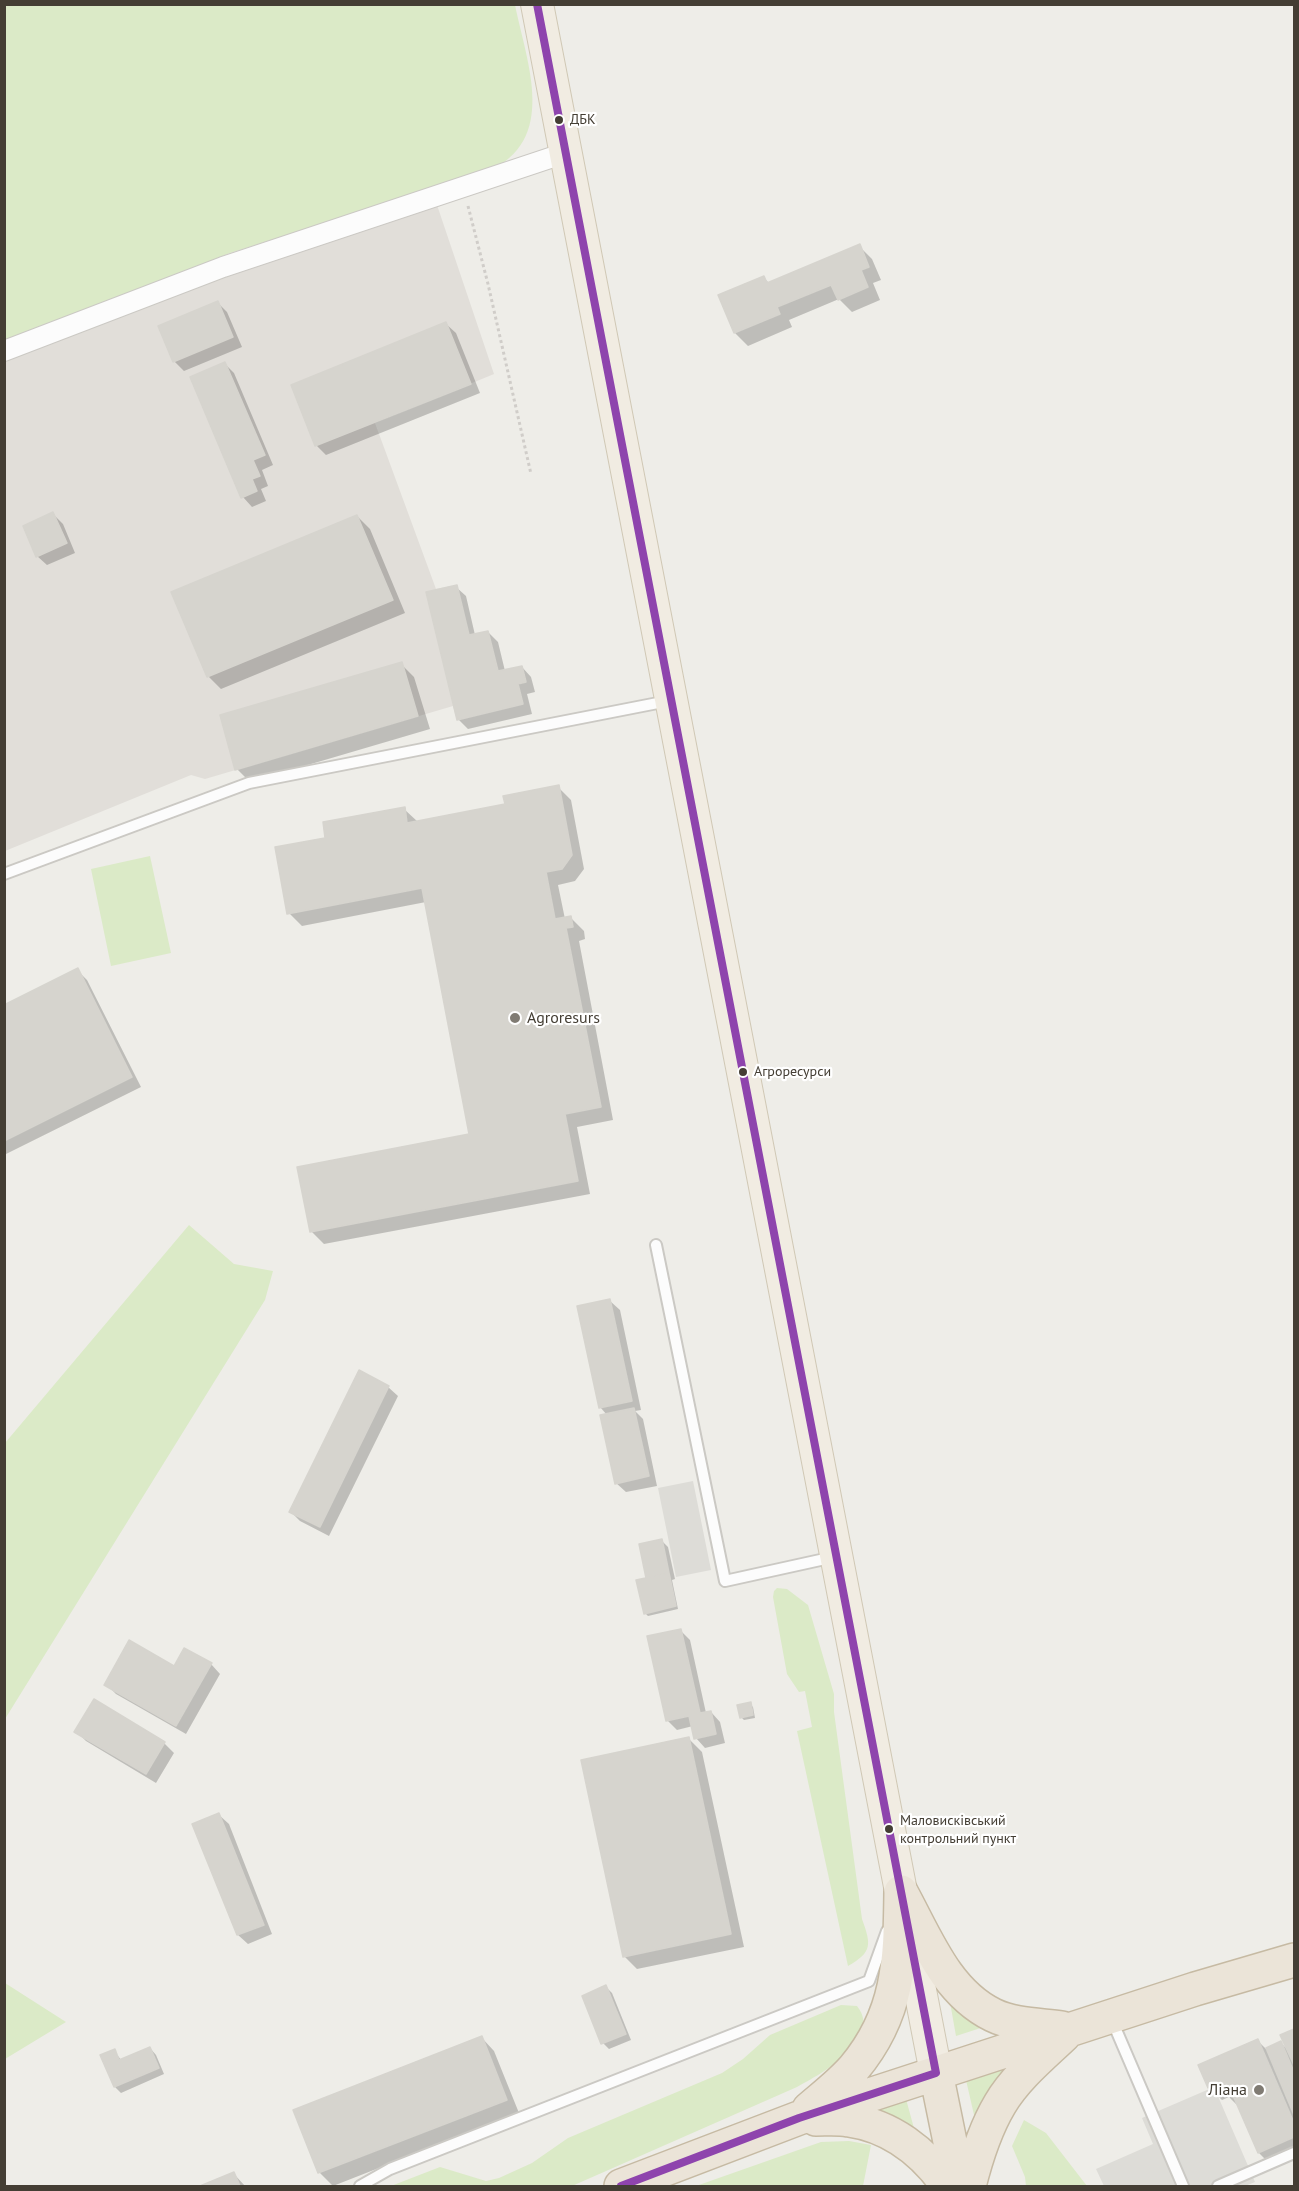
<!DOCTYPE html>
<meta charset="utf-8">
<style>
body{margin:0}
#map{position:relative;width:1299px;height:2191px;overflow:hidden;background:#eeede8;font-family:"PT Sans",sans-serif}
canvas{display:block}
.frame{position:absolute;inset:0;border:6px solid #443e34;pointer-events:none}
</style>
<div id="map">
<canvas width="1299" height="2191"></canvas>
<div class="frame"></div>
</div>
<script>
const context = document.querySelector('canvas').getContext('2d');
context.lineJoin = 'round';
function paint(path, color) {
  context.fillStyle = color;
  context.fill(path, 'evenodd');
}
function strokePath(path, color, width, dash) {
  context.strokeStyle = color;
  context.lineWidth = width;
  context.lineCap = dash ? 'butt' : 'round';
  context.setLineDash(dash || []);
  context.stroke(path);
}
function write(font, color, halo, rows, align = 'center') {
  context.font = font + ' "PT Sans",sans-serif';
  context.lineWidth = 4.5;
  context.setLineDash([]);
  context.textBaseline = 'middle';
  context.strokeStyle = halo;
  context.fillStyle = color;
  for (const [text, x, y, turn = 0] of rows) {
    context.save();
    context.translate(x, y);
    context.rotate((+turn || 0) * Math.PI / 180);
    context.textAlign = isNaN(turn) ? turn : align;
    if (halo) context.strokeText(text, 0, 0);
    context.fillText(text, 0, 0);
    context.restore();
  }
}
const industrial = new Path2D(`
 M437,205L494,374L375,423L436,589L457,585L469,635L488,631L498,671L522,666L526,682L518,685L523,704L457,720L453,706L205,779L191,775L5,851V361L242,270Z`);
const green = new Path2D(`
 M4,5H515C527,64 559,140 487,172L230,253L5,343Z
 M150,856L171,953L111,966L91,869Z
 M189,1225L234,1264L273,1271L265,1300L5,1719V1443Z
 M777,1588L787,1589L808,1605L834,1694V1712L862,1919C871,1944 873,1952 848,1966L797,1731L812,1727L805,1691L799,1692L787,1674L773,1597L774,1591Z
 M5,1983L66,2022L5,2059Z
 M948,1991L990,2025L956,2036Z
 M841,2005L857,2006C884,2040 821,2074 797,2087L572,2186H391L440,2167L486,2181L499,2178L532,2163L568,2138L722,2073L743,2059L770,2035Z
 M1003,2068L1005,2072L977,2128L966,2080Z
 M906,2099L915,2132L863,2113Z
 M1024,2120L1046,2133L1087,2186H1026L1025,2177L1012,2146Z
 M849,2141L871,2145L863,2186H696L821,2142Z`);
const parking = new Path2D(`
 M693,1481L711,1570L676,1577L658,1488Z
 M1214,2087L1255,2182L1245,2186H1104L1096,2169L1153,2144L1142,2118Z`);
const shadow = new Path2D(`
 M859,246L872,259L881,280L873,283L880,300L852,312L839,299L789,320L792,327L748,346L735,333L720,296L764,278L769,283Z
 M218,303L227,312L242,347L184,371L174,361Z
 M446,324L456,333L480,393L326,455L317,446L293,386Z
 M225,364L234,373L273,465L262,470L268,486L261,489L266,501L252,507L243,497Z
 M53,514L63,524L75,553L47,565L37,556Z
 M357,516L370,529L405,613L221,689L208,676Z
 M456,587L466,596L475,635L488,632L498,642L505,671L522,667L531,677L535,692L527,694L532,714L468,729L458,719Z
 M401,664L414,677L430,729L250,782L237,769Z
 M558,787L571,800L584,869L575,881L558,885L565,919L571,918L584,931L585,939L579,941L613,1120L577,1127L590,1194L324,1244L311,1231L470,1135L426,902L302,926L289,913L327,839L404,809L418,822L507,805Z
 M77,970L87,980L141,1087L4,1155V1007Z
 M610,1301L620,1310L641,1410L635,1411L643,1419L657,1486L626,1492L616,1483L607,1415L600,1407Z
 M388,1387L398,1396L329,1536L300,1521L291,1512Z
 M661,1540L668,1547L675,1579L672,1580L678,1609L648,1616L645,1613Z
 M681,1631L690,1640L706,1713L711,1712L720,1722L725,1743L705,1748L696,1738L693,1726L677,1730L667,1720Z
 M211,1664L220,1674L186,1734L116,1694L106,1684L175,1668Z
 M750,1704L753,1707L755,1718L744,1720L741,1717Z
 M76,1731L164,1743L174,1753L156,1783L86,1741Z
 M689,1739L702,1752L744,1947L637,1969L624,1956Z
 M219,1815L229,1824L272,1934L248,1944L238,1935L194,1825Z
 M606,1987L612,1993L631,2040L609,2049L603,2043Z
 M1294,2030V2156L1272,2166L1259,2153L1239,2107L1229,2097L1222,2100L1209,2087L1258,2041L1266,2049L1281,2043L1289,2051L1282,2036Z
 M482,2038L494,2051L519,2113L333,2186L320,2173L295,2111Z
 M150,2048L156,2055L164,2074L121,2093L115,2087L102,2056L114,2051L122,2061Z
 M234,2174L245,2186H203Z`);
const building = new Path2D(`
 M860,244L869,267L861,270L868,287L838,300L831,285L777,307L780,314L734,333L718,295L764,276L767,283Z
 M218,301L233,337L173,362L158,326Z
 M446,322L471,384L315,446L291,385Z
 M225,362L265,455L253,460L260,476L252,479L257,491L241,498L190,377Z
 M53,512L67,543L36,557L23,526Z
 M357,515L393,600L207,677L171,592Z
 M457,585L469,635L488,631L498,671L522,666L526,682L518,684L523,704L457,720L426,592Z
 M402,662L418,716L235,770L220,715Z
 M559,785L572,855L562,869L546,872L555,919L571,916L573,927L566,928L601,1107L565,1114L578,1181L310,1232L297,1167L469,1134L422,888L287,914L275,847L325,838L323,822L405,807L407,823L505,804L503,796Z
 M78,968L132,1077L4,1141V1005Z
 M610,1299L632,1401L599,1408L577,1306Z
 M359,1370L389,1386L320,1527L289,1512Z
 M634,1408L649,1476L615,1484L600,1415Z
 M662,1539L669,1573L646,1578L639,1544Z
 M669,1573L676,1606L644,1614L636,1580Z
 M681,1629L700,1713L711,1711L716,1734L694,1739L689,1716L666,1721L647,1636Z
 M129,1640L174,1666L184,1648L212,1663L176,1726L104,1685Z
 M94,1699L165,1742L146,1774L74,1732Z
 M751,1702L753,1715L740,1718L737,1705Z
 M689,1737L731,1934L623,1957L581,1760Z
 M219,1813L264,1925L237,1935L192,1824Z
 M606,1985L626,2034L601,2044L582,1996Z
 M1294,2029V2065L1280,2035Z
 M482,2036L507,2100L318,2173L293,2110Z
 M1258,2039L1294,2123V2137L1258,2153L1231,2091L1225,2094L1219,2083L1208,2088L1198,2065Z
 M1281,2041L1294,2072V2115L1266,2048Z
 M150,2047L159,2068L114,2087L100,2055L115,2049L119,2060Z
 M234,2172L240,2186H200Z`);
const path = new Path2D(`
 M468,206L488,284L531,474`);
const lane = new Path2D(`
 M4,874L249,783L668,701
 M656,1245L725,1581L834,1557
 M1111,2018L1183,2186
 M360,2186L390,2169L869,1981L887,1931
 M1218,2186L1294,2153`);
const street = new Path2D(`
 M4,351L223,267L565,153`);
const primary = new Path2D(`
 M537,4L936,2073`);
const highway = new Path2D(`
 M902,1894C926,1938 946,1992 993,2015C1013,2025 1040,2025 1062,2028
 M936,2073L959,2186
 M809,2109C824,2096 841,2083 854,2068C900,2013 900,1960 901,1892
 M816,2119C827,2119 839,2118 849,2120C891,2126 924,2152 948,2186
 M621,2186L799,2118L1195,1989L1294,1960
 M969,2186C976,2158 985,2129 1000,2104C1016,2077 1042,2056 1064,2035`);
const bus1 = new Path2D(`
 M537,4L936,2073L799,2118L621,2186`);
const markers = [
 [559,120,5,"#443e34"],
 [515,1018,6,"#807b73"],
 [743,1072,5,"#443e34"],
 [889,1829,5,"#443e34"],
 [1259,2090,6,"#807b73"]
];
const busNames = [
 ["ДБК",570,120],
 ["Агроресурси",754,1072],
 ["Маловисківський",900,1821],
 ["контрольний пункт",900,1839]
];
const poiNames = [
 ["Agroresurs",527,1018],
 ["Ліана",1247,2090,"right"]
];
paint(industrial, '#e1ded9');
paint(green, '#dbeac7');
paint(parking, '#dddcd7');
paint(shadow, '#0003');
paint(building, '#d6d4ce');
strokePath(building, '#d6d4ce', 1.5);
strokePath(lane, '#cbc9c4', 14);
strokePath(street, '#cbc9c4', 22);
strokePath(primary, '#d0c8b5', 34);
strokePath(highway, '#c6baa3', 36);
strokePath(path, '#d0cdc9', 3, [3, 3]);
strokePath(lane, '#fcfcfc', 10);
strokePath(street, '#fcfcfc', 20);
strokePath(primary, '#f1ece2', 32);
strokePath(highway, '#ebe4d8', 33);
strokePath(bus1, '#8e44ad', 8);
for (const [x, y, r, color] of markers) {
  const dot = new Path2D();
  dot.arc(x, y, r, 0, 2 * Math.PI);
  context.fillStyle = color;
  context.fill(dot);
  strokePath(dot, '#fff', 2);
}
write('14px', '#443e34', '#fff', busNames, 'left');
write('16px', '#443e34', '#fff', poiNames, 'left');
</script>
